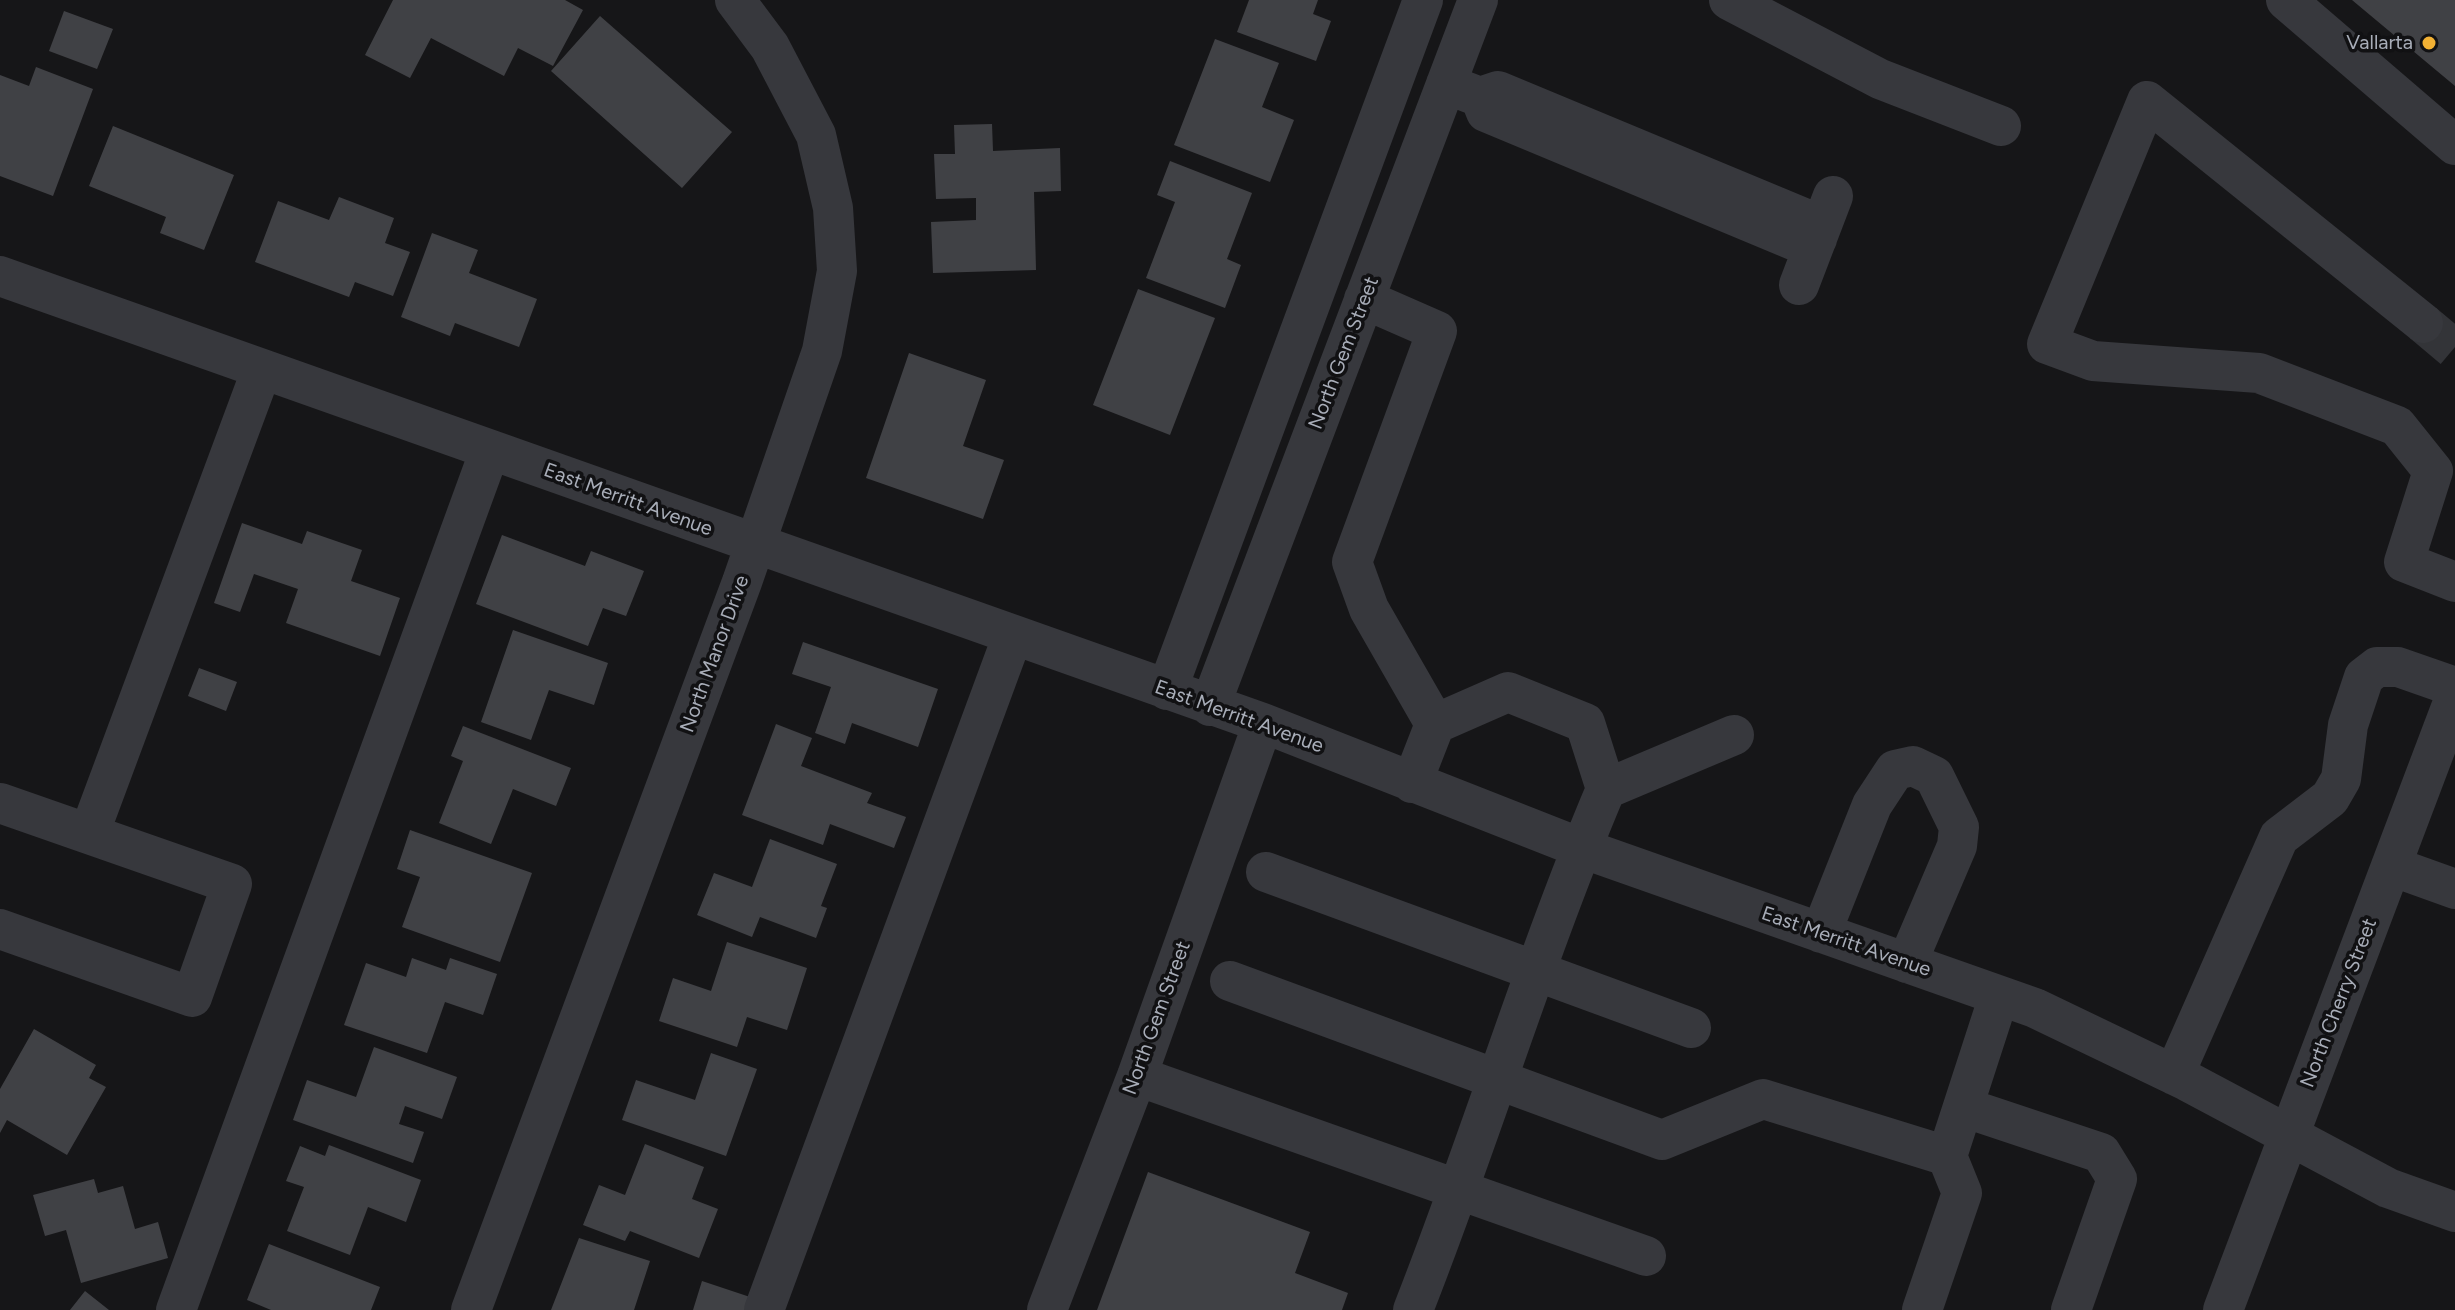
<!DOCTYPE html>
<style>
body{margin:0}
canvas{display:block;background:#161618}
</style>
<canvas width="2455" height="1310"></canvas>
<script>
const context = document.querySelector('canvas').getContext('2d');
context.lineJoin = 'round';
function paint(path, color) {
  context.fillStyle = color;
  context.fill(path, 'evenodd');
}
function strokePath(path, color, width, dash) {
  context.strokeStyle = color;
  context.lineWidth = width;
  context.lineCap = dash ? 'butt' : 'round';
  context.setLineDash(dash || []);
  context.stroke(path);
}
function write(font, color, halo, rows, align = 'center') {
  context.font = font + ' Figtree,sans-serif';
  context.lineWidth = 7;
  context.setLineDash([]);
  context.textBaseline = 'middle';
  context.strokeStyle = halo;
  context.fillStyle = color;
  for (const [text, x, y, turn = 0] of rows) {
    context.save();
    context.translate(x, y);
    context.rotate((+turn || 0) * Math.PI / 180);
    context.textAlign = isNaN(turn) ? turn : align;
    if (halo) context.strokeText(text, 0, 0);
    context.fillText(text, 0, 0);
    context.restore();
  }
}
const building = new Path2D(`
 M393,0H565L583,10L553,66L518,48L504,76L431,38L410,78L365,55Z
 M1249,0H1318L1313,14L1331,21L1316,61L1237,32Z
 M2352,0H2455V86Z
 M64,11L113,29L97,69L49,51Z
 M600,16L732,132L682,188L551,71Z
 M1215,39L1279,63L1262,107L1294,120L1270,182L1174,145Z
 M36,67L93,89L53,196L0,176V75L29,86Z
 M992,124L993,151L1060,148L1061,191L1034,192L1036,270L933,273L931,222L976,220V198L936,199L934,154H955L954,125Z
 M113,126L234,175L204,250L160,233L166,217L89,186Z
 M1170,161L1252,193L1227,259L1241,265L1225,308L1146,278L1175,202L1157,195Z
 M339,197L394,218L385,243L410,252L393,296L355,282L349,297L255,262L278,201L329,220Z
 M432,233L478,250L469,273L537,299L519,347L455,323L450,336L401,317Z
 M1138,289L1215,318L1170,435L1093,405Z
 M909,353L986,380L963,446L1004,460L983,519L866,478Z
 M242,523L302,544L307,531L362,550L351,581L400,598L380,656L286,623L298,589L254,574L240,612L214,603Z
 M502,535L585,566L591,551L644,571L626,616L603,608L588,646L476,604Z
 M513,630L608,663L594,705L549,690L531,740L481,722Z
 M803,642L938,689L918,747L852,723L845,744L815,733L831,687L792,674Z
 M199,668L237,682L226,711L188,696Z
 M776,724L812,738L801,766L872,793L867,803L906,817L894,848L830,824L823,845L742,815Z
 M463,726L571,768L556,806L513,789L491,844L439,823L463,761L451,756Z
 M410,830L532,873L500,962L402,927L420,877L397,869Z
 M770,839L837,864L821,906L827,908L816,938L760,917L752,937L697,915L714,873L752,887Z
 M727,942L807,968L787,1030L747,1017L737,1047L659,1021L673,978L711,991Z
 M412,958L446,970L450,958L497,974L483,1015L445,1002L427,1053L344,1025L366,963L406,977Z
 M34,1029L96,1065L89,1078L106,1087L67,1155L7,1120L0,1133V1089Z
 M374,1047L457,1077L442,1119L405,1106L399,1124L424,1132L413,1163L293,1120L307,1080L356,1097Z
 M711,1053L757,1069L726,1156L622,1120L636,1080L695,1100Z
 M645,1144L704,1167L692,1199L718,1209L699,1258L630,1231L625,1241L583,1225L599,1185L625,1195Z
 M329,1145L421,1180L406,1222L368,1207L350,1255L287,1231L304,1187L286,1181L300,1146L325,1156Z
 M1148,1172L1310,1232L1295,1273L1348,1293L1342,1310H1097Z
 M94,1179L98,1193L123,1186L135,1229L158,1222L168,1258L81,1283L66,1230L45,1236L33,1195Z
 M579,1238L650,1261L634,1310H551Z
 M269,1244L380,1287L371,1310H271L247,1300Z
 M702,1281L750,1297L746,1310H693Z
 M85,1291L109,1310H70Z`);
const minorTunnel = new Path2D(`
 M2423,323L2455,350`);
const minor = new Path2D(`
 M1729,0L1880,79L2001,126
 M2286,0L2455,145
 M1446,84L1480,97L1498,91L1806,219L1817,239L1798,242L1486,112L1480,97
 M0,276L1263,723L1581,848L2035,1008L2187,1081L2388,1188L2455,1212
 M1799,285L1833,196
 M1364,299L1437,331L1352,562L1369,609L1435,724L1412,783
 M2423,323L2147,101L2047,344L2093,361L2259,373L2397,426L2433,471L2404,562L2455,582
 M1167,690L1423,0
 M1210,706L1478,0
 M1606,789L1734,735
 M0,803L232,884L192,997L0,929
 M89,834L262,369
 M2391,866L2455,889
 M1266,872L1691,1028
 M1821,933L1872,805L1895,770L1913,766L1934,776L1959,827L1957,846L1907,963
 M1230,981L1662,1140L1763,1099L1947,1156L1999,996
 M2174,1075L2279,837L2330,798L2341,779L2348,725L2364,677L2377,667H2398L2455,687
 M1137,1076L1646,1256
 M1963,1107L2101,1153L2117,1179L2071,1310
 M176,1310L490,450
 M471,1310L742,582L822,351L837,271L833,208L816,135L770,47L735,0
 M764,1310L1013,635
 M1047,1310L1137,1076L1263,723
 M1413,1310C1481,1138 1534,959 1606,789L1585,723L1508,692L1435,724
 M1922,1310L1962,1193L1947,1156
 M2223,1310L2455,697`);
const markers = [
 [2429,43,8,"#f2b134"]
];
const poiNames = [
 ["Vallarta",2413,43]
];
const streetNames = [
 ["North Gem Street",1344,353,-69],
 ["East Merritt Avenue",628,500,20],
 ["North Manor Drive",715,654,-70],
 ["East Merritt Avenue",1239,717,20],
 ["East Merritt Avenue",1846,942,19],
 ["North Cherry Street",2339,1003,-69],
 ["North Gem Street",1157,1018,-70]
];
paint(building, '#404145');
strokePath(minorTunnel, '#333438', 40, [40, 20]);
strokePath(minor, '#37383d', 40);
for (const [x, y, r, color] of markers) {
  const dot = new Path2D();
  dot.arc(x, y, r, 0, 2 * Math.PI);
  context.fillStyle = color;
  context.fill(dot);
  strokePath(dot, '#111113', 3);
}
write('20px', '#a8adb8', '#111113', poiNames, 'right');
write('20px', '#a8adb8', '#111113', streetNames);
</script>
